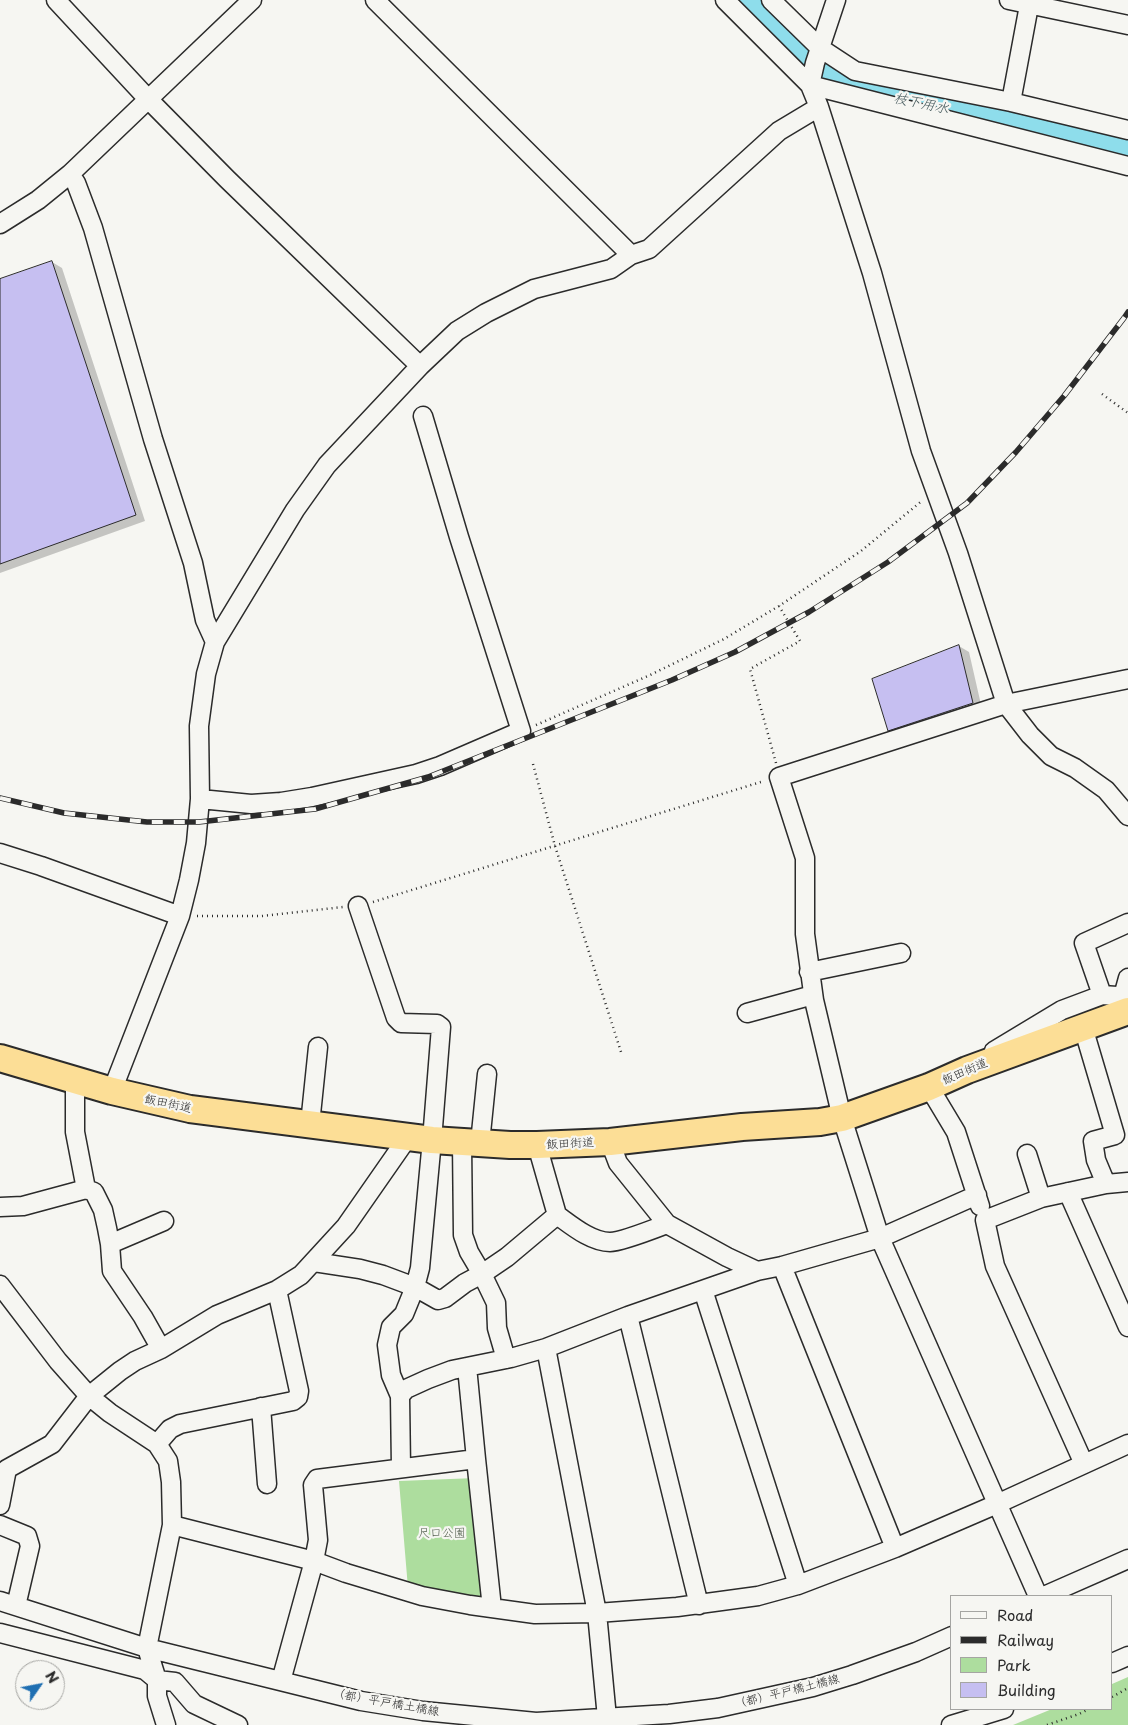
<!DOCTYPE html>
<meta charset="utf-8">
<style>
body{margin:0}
#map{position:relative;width:1128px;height:1725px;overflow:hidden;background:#f6f6f2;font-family:"Playpen Sans",sans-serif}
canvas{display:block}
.legend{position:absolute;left:950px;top:1595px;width:162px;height:115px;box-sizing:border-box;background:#f6f6f2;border:1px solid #a5a5a2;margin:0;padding:6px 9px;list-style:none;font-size:15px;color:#2b2b2b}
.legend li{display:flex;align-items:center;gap:10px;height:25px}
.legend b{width:25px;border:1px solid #a5a5a2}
.north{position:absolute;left:15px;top:1660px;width:50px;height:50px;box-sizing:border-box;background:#f6f6f2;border:1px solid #a5a5a2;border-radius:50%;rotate:57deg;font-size:14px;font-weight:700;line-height:20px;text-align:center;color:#2b2b2b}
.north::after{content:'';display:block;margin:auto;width:18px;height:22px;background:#1f6fb2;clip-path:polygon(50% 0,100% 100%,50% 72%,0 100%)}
</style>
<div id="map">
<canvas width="1128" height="1725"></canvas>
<ul class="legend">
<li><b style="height:6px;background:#f6f6f2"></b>Road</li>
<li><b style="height:6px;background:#2b2b2b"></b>Railway</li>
<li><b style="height:14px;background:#addd9e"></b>Park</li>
<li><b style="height:14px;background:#c6bff1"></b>Building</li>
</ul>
<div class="north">N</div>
</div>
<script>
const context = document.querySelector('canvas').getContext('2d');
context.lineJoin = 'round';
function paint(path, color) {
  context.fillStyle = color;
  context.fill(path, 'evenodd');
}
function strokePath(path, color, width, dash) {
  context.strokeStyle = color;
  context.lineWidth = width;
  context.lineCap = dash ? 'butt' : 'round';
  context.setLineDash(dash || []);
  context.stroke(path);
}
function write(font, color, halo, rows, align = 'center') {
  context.font = font + ' "Playpen Sans","Klee One",sans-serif';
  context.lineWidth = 4.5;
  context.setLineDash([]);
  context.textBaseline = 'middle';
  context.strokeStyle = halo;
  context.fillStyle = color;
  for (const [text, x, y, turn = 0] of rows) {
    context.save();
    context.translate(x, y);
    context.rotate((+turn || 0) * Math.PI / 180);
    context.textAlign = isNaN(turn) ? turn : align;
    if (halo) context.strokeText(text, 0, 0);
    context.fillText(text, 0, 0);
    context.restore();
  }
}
const green = new Path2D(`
 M476,1478L487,1606L408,1588L399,1481Z
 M1128,1677V1725H1013L1052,1709H1112V1684Z`);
const shadow = new Path2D(`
 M52,262L62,268L145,521L0,573V280Z
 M959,646L969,652L982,709L898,736L889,730Z`);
const river = new Path2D(`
 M743,0C770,27 795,57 828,76C870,100 931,108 978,117C1020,125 1062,135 1105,142L1128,149`);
const building = new Path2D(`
 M52,261L136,515L0,564V279Z
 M959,645L973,703L888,731L872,679Z`);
const path = new Path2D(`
 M1102,394L1128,413
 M536,725L648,676L724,639L779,606L861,551L923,500
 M776,763L750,669L800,641L779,606
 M533,764L555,846L622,1055
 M373,902L764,781
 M197,916H262L343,907
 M1112,1697L1128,1688
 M1047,1725L1079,1714L1089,1709`);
const minor = new Path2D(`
 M56,0L148,99L227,179L420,366
 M375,0L631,255
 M725,0L810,85L819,107L872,273L921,451L958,553L1006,704L1030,735L1051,756L1075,768L1106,790L1128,816
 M771,0L820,48L855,71L1011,102L1128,130
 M1009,0L1128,25
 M810,85L1128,166
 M810,85L815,63L836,0
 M1011,102L1030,0
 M70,174L76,183L93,228L153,439L193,563L205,620L215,642
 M0,224L38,200L70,174L252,0
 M200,799L251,804L281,802L312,797L416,774L440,766L521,731L459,537L423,416
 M0,853L41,866L180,916
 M358,906L396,1018L401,1023L437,1024L441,1027L432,1140L420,1268L415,1287L438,1300L445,1298L465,1283L482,1274L507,1257L557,1215C571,1225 591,1242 610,1242C621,1242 654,1229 667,1224L727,1257L757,1271
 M809,972L901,953
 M1128,978L1125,989L1128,1005
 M1102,995L1084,943L1128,923
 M747,1013L813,995
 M1083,1027L1115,1135L1093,1141L1096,1160L1106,1184
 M994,1051L1062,1010L1102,995L1117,996L1128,1009
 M75,1081V1132L86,1189
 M929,1087L956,1132L980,1206
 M112,1091L180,916L189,880L196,843L200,799L199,726L206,674L215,642L295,510L327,465L420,366L457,331L486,313L534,289L611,269L631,255L649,249L779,131L819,107
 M310,1124L318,1047
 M462,1142L463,1235L469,1252L482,1274L496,1303L497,1328L506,1359
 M610,1142L618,1163L667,1224
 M480,1143L487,1074
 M537,1145L557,1215
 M1027,1154L1041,1198
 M1068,1192L1128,1327
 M0,1207L23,1206L86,1189L94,1192L103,1210L107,1228L110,1244L112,1271L143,1317L161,1349
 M110,1244L164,1221
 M314,1262L360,1269L383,1275L415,1287L404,1314L391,1327L387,1345L391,1375L400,1396
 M782,1266L895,1548
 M0,1285L58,1361L89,1396L110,1413L157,1444L168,1461L171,1482L172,1525L147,1648L157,1680
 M703,1290L798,1585
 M628,1316L699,1605
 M546,1348L597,1613L607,1718
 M467,1367L476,1459L492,1608
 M261,1407L267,1484
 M157,1444L170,1429L180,1424L293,1401L298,1397L299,1391L277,1290
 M1084,1464L995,1266L985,1220L1041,1198L1106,1184L1128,1182
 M401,1468L400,1396L406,1389L428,1379L452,1370L511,1358L546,1348L628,1316L757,1271L782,1266L880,1238L977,1195
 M0,1505L7,1469L52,1444L89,1396L120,1371L135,1361L161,1349L217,1315L277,1290L301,1275L346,1226L408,1137
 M0,1525L27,1536L30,1546L16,1606
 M172,1525L314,1561L346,1573L422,1596L470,1605L535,1614L597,1613L677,1607L758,1596L798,1585L895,1548L997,1504L1128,1444
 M1038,1596L880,1238L842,1118L814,1000L805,934V858L779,777L1006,704L1128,679
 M1044,1596L1128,1559
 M0,1601L147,1648L361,1701L423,1711L536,1722L669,1714L718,1708L813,1687L852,1675L916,1652L952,1636
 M0,1633L145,1670L157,1680
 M1112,1663L1128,1656
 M281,1681L314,1561L318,1540L313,1485L317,1479L476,1459
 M166,1725L157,1696V1680L175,1682L194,1704L238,1725
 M951,1725L1004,1709`);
const highway = new Path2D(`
 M0,1058L112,1091L190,1109L432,1140L510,1145H537L610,1142L742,1127L820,1122L842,1118L929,1087L967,1070L1128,1011`);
const rail = new Path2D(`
 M0,798L64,813L147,822H199L315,809L428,777L672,680L735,652L809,612L888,562L967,503L1016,452L1064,396L1124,318L1128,312`);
const streetNames = [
 ["飯田街道",965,1072,-23],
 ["飯田街道",168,1104,12],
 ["飯田街道",570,1144,-3],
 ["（都）平戸橋土橋線",787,1692,-14],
 ["（都）平戸橋土橋線",386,1703,10]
];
const parkNames = [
 ["尺口公園",442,1534]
];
const waterNames = [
 ["枝下用水",921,104,12]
];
paint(green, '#addd9e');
paint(shadow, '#0003');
strokePath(river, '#8eddeb', 26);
paint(building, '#c6bff1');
strokePath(building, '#2b2b2b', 1);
strokePath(minor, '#2b2b2b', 21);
strokePath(highway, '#2b2b2b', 30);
strokePath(path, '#2b2b2b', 2.5, [1, 4]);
strokePath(minor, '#f6f6f2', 18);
strokePath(highway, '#fcde96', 26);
strokePath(rail, '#2b2b2b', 5.5);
strokePath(rail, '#f6f6f2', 4, [11]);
write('12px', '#2b2b2b', '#f6f6f2', streetNames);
write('12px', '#4c5848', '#f6f6f2', parkNames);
write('italic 14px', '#44585b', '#f6f6f2', waterNames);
</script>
